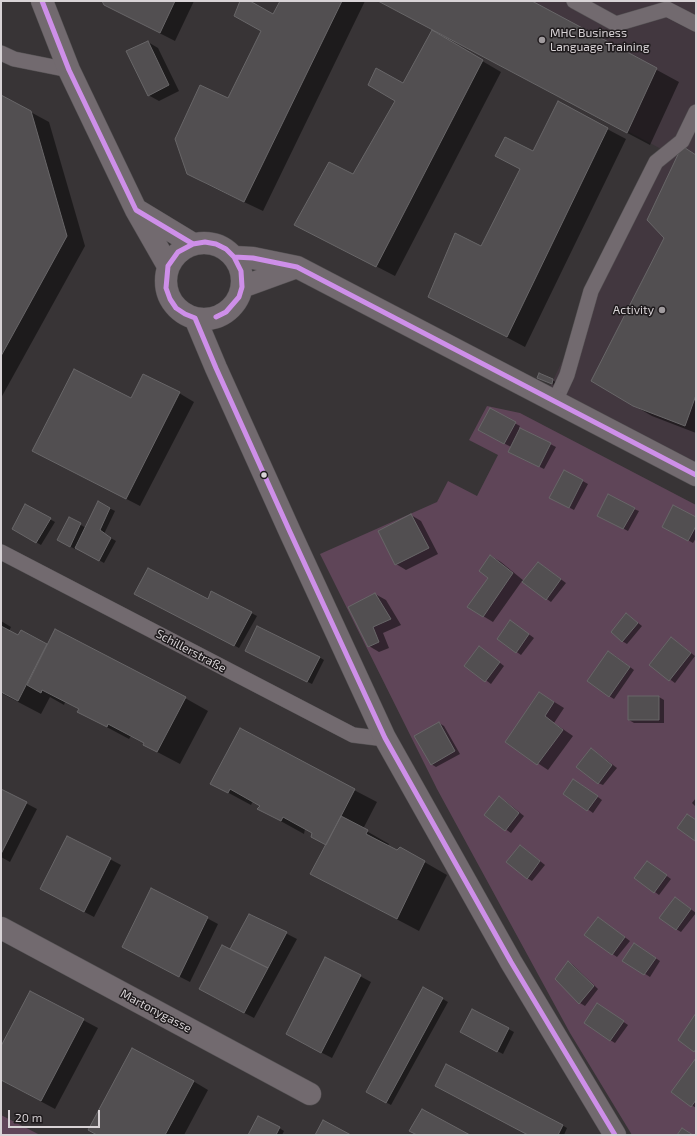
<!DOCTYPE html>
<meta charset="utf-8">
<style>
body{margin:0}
#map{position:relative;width:697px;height:1136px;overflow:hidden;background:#383436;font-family:"Exo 2",sans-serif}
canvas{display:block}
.frame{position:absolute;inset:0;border:2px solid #d8d3d6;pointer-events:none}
.scale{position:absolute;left:8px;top:1110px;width:92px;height:18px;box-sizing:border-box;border:2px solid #d8d3d6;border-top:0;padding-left:5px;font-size:12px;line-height:14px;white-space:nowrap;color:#d8d3d6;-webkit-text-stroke:3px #1f1b1d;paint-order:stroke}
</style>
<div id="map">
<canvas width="697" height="1136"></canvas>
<div class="frame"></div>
<div class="scale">20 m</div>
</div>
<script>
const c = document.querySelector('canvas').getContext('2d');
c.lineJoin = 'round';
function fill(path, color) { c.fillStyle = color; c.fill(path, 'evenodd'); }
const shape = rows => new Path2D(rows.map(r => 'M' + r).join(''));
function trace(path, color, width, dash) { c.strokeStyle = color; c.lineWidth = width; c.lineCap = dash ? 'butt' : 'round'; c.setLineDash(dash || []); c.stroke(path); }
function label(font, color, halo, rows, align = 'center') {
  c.font = font + ' "Exo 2",sans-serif'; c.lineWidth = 3; c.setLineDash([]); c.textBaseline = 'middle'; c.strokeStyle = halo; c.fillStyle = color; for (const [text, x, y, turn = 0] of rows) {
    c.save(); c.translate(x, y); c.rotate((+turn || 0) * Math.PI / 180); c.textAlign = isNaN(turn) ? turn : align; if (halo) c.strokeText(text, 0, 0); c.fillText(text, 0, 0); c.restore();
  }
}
const built = shape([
 [380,1,696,1,696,475,546,395,663,150]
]);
const green = shape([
 [487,406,520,413,696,505,696,1135,632,1135,570,1033,437,789,320,554,437,502,448,481,477,496,498,455,469,440],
 [1,1115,40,1135,1,1135]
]);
const shadow = shape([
 [103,1,194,1,175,41,120,13],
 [242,1,247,1,273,15,281,1,365,1,263,211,206,184,188,173,229,100,262,31],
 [378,1,530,1,679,82,650,145,444,36,443,38,501,72,395,276,296,225,353,176,397,100,433,30],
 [148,42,158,48,179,91,159,101,148,95],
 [1,96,49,122,85,246,1,398],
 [558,103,626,139,525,347,429,296,482,247,534,152],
 [682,147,696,155,696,433,652,416,633,405],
 [540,375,558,383,557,386,543,380],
 [179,393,194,402,140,506,34,451],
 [490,410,520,426,519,428,556,447,544,469,514,454,511,447,479,430],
 [565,471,588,484,574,510,551,498],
 [99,503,115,511,104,534,116,541,104,563,76,547,75,549,63,543,69,518,86,528],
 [26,506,55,522,41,545,13,529],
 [634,509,639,511,628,531,603,518],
 [411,515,421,521,438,554,406,570,396,564,379,531],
 [696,518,696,538,693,543,663,526],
 [491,556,501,562,524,581,543,566,566,583,551,602,522,581,493,622,483,616,489,578],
 [212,592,257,616,239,648,140,596,208,600],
 [375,594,386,600,401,625,383,633,389,648,379,652,369,646],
 [627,614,642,626,627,644,622,641],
 [1,621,11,627,9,631,19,637,22,631,48,645,185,698,208,711,180,764,144,745,145,743,131,736,129,739,101,724,79,712,80,710,65,702,64,705,50,697,41,714,1,693],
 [515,624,534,638,521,655,498,639],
 [676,641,695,656,675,683,650,665],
 [484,650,504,666,491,684,465,665],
 [251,654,319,657,324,660,312,684],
 [614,655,634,670,614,699,609,696],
 [540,693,564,708,554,723,573,736,548,770,506,742],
 [659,697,664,700,664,723,634,723,629,720],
 [439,723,444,726,460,754,436,767,431,764],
 [596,752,617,768,603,785,598,783],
 [579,783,602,800,593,813,565,793],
 [212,784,354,790,377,802,363,829,389,844,388,846,397,851,400,848,447,875,419,931,334,886,326,845,313,833,305,829,304,834,259,809,261,806,253,801,251,805],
 [1,790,37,809,10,862,1,857],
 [696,798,696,807,692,803],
 [504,800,524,816,511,833,485,815],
 [687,815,696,821,696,840,678,828],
 [68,837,121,865,94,917,52,895],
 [525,849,545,865,532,881,527,878],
 [652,865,671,879,659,895,655,892],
 [152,889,218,924,190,982,133,953],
 [680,901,696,913,681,932,676,929],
 [250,915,297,939,254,1018,210,995],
 [603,921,630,941,617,957,585,935],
 [639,947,660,961,650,977,624,960],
 [326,958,371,982,332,1058,297,1040],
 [569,962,573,965,598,989,585,1006,580,1003,556,979],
 [423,988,448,1002,391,1105,367,1092],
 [602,1007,628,1025,615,1043,610,1040],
 [472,1010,514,1032,503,1054,466,1035],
 [83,1020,98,1028,55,1109,1,1080,1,1049],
 [696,1059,696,1108,672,1092],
 [193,1081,208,1090,184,1135,99,1135],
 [562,1125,567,1128,564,1135,530,1135],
 [279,1128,284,1131,282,1135,249,1135]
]);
const building = shape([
 [102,1,175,1,160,33,104,5,102,1],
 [240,1,250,1,273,14,280,1,342,1,244,202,187,174,175,139,200,85,228,98,261,31,234,16,240,1],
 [378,1,532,1,657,68,627,133,378,1],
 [432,30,483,60,376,267,294,225,329,162,353,174,395,101,368,85,376,68,403,83,432,30],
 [148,41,169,85,148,96,126,51,148,41],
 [1,95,31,111,67,236,1,356,1,95],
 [558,101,608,128,507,337,428,297,455,233,481,246,520,169,495,156,505,137,533,151,558,101],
 [682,146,696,155,696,395,685,426,633,406,591,381,664,238,647,220,682,146],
 [74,369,131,398,143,374,180,392,126,499,32,451,74,369],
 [539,373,553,379,552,384,537,378,539,373],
 [490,408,516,422,504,444,478,430,490,408],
 [520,428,551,443,539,467,508,452,520,428],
 [564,470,583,480,569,508,549,498,564,470],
 [608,494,635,508,623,529,597,516,608,494],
 [98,501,110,508,100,530,111,538,99,561,75,548,98,501],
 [25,504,51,518,36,543,12,529,25,504],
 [673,505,696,517,696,526,688,541,662,527,673,505],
 [411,514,429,548,395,565,378,531,411,514],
 [69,517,81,523,70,547,57,540,69,517],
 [490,555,513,573,483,617,467,607,488,578,479,571,490,555],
 [538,562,561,579,546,600,522,582,538,562],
 [148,568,208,599,211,591,252,612,234,646,134,594,148,568],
 [375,593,391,619,373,627,379,642,368,647,348,607,375,593],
 [626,613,638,623,622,642,611,632,626,613],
 [510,620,529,634,516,653,497,639,510,620],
 [1,626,18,635,21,630,47,644,18,701,1,692,1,626],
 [257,626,320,657,307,682,245,651,257,626],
 [55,629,186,697,157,752,143,745,144,743,108,724,107,727,77,712,79,709,42,690,41,693,27,685,55,629],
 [671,637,691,653,669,681,649,665,671,637],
 [479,646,500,662,485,682,464,666,479,646],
 [608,651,630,667,609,697,587,681,608,651],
 [539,692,554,702,545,716,563,730,537,765,505,742,539,692],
 [628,696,659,696,659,720,628,720,628,696],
 [439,722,455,751,431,765,414,736,439,722],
 [240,728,355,789,326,845,311,837,312,833,283,817,281,821,257,809,260,806,230,789,228,793,210,784,240,728],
 [591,748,612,765,598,784,576,767,591,748],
 [573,779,598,796,587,811,563,794,573,779],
 [1,789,27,802,1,854,1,789],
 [499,796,519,813,505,831,484,815,499,796],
 [687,814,696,820,695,841,677,828,687,814],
 [341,816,368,830,366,834,397,850,400,847,425,861,397,919,310,874,341,816],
 [67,836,111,858,84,912,40,889,67,836],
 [520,845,540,861,527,879,506,862,520,845],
 [647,861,667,875,654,893,634,878,647,861],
 [151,888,208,917,179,977,122,947,151,888],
 [675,897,691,909,676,930,659,918,675,897],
 [249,914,287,932,268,968,230,949,249,914],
 [598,917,625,937,612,955,584,935,598,917],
 [634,943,656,958,644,975,622,961,634,943],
 [222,945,268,968,244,1013,199,989,222,945],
 [325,957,361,975,321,1053,286,1034,325,957],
 [568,961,594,986,579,1004,555,979,568,961],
 [423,987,443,998,386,1103,366,1092,423,987],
 [30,991,84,1019,41,1101,1,1080,1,1046,30,991],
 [597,1003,624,1021,610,1041,584,1023,597,1003],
 [472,1009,509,1028,497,1052,460,1032,472,1009],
 [696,1013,696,1049,694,1052,678,1040,696,1013],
 [132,1048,194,1081,165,1135,97,1135,88,1130,132,1048],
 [696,1058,696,1100,691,1107,671,1092,696,1058],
 [446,1064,563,1125,558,1135,528,1135,435,1086,446,1064],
 [422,1109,470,1135,417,1135,409,1131,422,1109],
 [258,1116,280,1127,276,1135,248,1135,258,1116],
 [323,1120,351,1135,315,1135,323,1120],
 [682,1128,693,1135,677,1135,682,1128]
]);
const lane = shape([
 [574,1,616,24,667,9,696,24],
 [1,53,14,59,69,70],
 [555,401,567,375,591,291,656,162,682,141,696,112],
 [1,552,353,735,377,738,385,738]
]);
const street = shape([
 [42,1,69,70,136,210,168,266],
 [137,210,193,244],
 '166 281a38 38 0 1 1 76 0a38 38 0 1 1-76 0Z',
 [234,257,253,258,297,267,696,475],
 [242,287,297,267],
 [195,318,216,368,290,532,385,738,511,962,615,1135],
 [1,928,310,1094]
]);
const bus1 = shape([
 [42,1,69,70,136,210,193,244,205,242,216,244,226,249,234,257,253,258,297,267,696,475],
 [216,317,226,312,239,297,242,287,241,271,234,257,226,249,216,244,205,242,193,244,178,252,168,266,166,288,170,299,176,308,185,314,195,318,216,368,290,532,385,738,511,962,615,1135]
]);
const markers = [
 [542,40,4,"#a09b9e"],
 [662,310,4,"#a09b9e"],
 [264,475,3.5,"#d8d3d6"]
];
const poiNames = [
 ["MHC Business",550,33],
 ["Language Training",550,47],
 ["Activity",654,310,"right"]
];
const streetNames = [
 ["Schillerstraße",191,651,28],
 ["Martonygasse",156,1011,28]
];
fill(built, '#42373f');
fill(green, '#5f4558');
fill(shadow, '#0007');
fill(building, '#524f51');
trace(building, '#686668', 1);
trace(lane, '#545153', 16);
trace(street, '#545153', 23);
trace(lane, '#726a6f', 15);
trace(street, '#726a6f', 22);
trace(bus1, '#ce8fe9', 5);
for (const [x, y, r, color] of markers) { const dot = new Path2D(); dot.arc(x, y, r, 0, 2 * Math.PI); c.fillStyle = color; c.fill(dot); trace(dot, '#1f1b1d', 1.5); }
label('12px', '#d8d3d6', '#1f1b1d', poiNames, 'left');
label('12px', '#d8d3d6', '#1f1b1d', streetNames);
</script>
